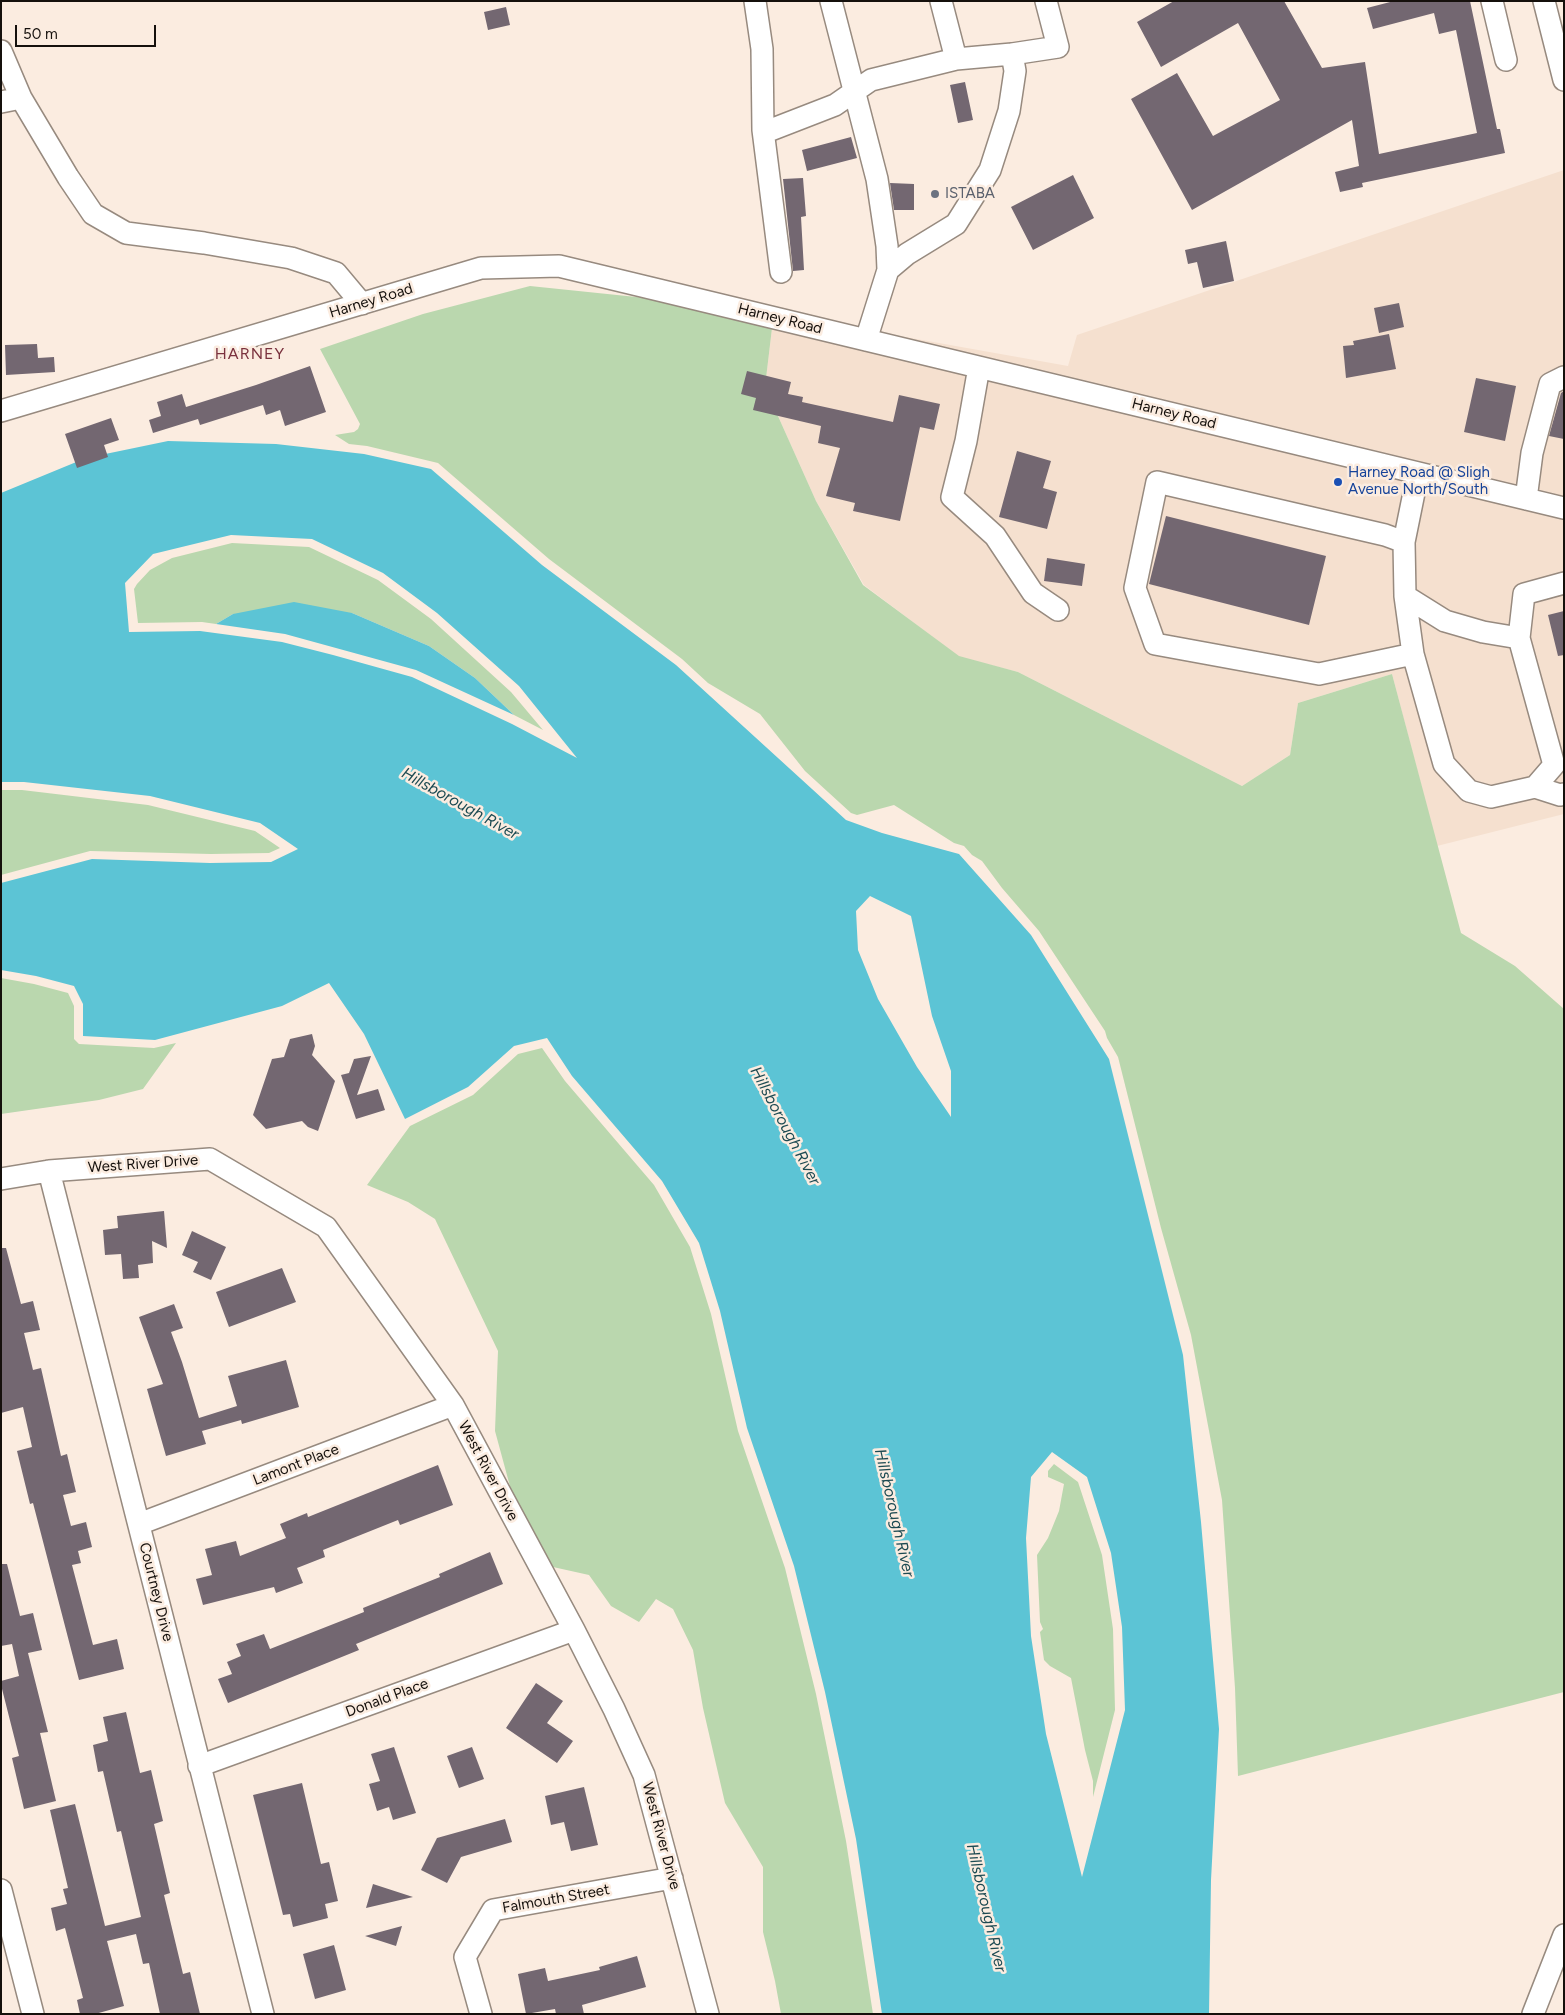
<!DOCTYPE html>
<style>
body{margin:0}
#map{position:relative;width:1565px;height:2015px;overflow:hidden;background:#fbece0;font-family:Figtree,sans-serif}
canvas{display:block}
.frame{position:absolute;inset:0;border:2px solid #15100c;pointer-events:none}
.scale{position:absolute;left:15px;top:25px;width:141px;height:22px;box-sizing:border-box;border:2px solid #15100c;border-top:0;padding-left:6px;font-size:15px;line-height:18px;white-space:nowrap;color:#15100c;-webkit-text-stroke:4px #fbece0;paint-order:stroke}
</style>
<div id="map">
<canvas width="1565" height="2015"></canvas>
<div class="frame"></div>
<div class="scale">50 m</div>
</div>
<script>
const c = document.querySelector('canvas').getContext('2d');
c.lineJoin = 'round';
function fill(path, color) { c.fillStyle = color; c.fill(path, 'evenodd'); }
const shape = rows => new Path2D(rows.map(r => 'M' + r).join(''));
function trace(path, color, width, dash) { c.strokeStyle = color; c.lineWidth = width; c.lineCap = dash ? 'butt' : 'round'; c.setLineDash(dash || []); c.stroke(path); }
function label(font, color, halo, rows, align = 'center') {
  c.font = font + ' Figtree,sans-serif'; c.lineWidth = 5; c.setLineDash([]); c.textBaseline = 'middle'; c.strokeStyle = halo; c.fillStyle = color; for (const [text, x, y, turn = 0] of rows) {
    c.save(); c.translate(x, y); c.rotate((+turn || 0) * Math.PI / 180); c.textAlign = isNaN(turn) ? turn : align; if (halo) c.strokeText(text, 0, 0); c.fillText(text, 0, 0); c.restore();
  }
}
const built = shape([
 [1564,170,1564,498,877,332,1068,366,1077,335],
 [772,328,1564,519,1564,814,1437,846,1392,674,1298,703,1290,755,1242,786,1018,672,959,657,864,585,816,501,765,387]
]);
const green = shape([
 [530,286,646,298,772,328,765,387,816,501,863,585,959,656,1018,672,1242,786,1290,755,1298,703,1392,674,1461,933,1515,966,1564,1009,1564,1692,1238,1776,1235,1688,1222,1500,1191,1335,1161,1228,1118,1057,1107,1038,1105,1031,1039,931,1002,888,982,861,972,855,964,846,954,843,894,805,857,815,851,813,805,771,760,714,708,683,682,659,549,559,438,463,367,446,349,444,335,435,354,432,358,429,360,424,320,349,423,314],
 [232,543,309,547,378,580,431,619,511,692,543,730,514,715,475,678,429,646,352,613,233,614,216,624,202,622,138,623,134,589,137,584,150,570,172,558],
 [1,790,22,790,148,805,255,831,280,848,269,853,211,854,90,851,1,875],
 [1,978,34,984,68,993,74,1006,74,1039,79,1044,154,1048,176,1043,143,1089,99,1100,1,1114],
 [542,1048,565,1081,654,1185,690,1247,711,1314,738,1431,785,1568,816,1694,846,1841,873,2014,781,2014,775,1981,763,1932,763,1867,725,1803,703,1708,693,1650,673,1609,656,1599,639,1622,611,1606,589,1575,553,1567,511,1490,495,1431,498,1351,435,1219,408,1202,367,1185,410,1126,473,1095,518,1054],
 [1054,1464,1078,1482,1102,1555,1113,1629,1115,1710,1093,1797,1093,1781,1085,1750,1071,1678,1050,1666,1044,1660,1040,1632,1043,1629,1040,1622,1037,1555,1048,1538,1059,1511,1064,1484,1048,1477,1048,1471]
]);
const water = shape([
 [168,441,276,444,364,454,431,469,542,565,676,665,846,820,882,833,959,854,1031,935,1109,1059,1183,1355,1201,1522,1219,1729,1211,1880,1209,2014,882,2014,856,1839,825,1692,794,1566,747,1428,720,1311,699,1243,662,1181,572,1076,547,1038,514,1046,468,1087,405,1119,364,1034,329,983,282,1006,155,1040,83,1036,83,1004,74,986,36,976,1,970,1,883,92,859,210,863,271,862,298,849,260,823,150,796,24,782,1,782,1,493,86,458],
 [231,535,312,539,383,573,437,613,519,686,577,758,512,724,412,677,333,655,282,642,200,631,129,632,125,583,153,554],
 [870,896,911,916,932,1016,951,1071,951,1117,917,1067,878,999,858,950,856,911],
 [1052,1452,1087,1477,1111,1553,1122,1627,1125,1710,1082,1877,1046,1734,1031,1636,1026,1538,1031,1477],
 [294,602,352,613,429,646,475,678,514,715,416,670,285,634,216,624,233,614]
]);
const building = shape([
 [1174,1,1284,1,1322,68,1365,62,1379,154,1477,133,1456,30,1439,34,1434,13,1373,29,1367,8,1394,1,1470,1,1497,129,1500,129,1505,153,1362,183,1363,187,1340,192,1335,172,1359,166,1352,120,1192,210,1131,99,1177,73,1213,136,1280,100,1238,23,1161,67,1137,22],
 [506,7,510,25,488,30,484,12],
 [965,82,973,120,958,123,950,85],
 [851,137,857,158,807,171,802,150],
 [1073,175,1094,218,1033,250,1011,207],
 [803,178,806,216,801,217,804,270,793,271,783,179],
 [890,183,914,184,914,210,894,210],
 [1226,241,1234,281,1203,288,1197,262,1188,264,1185,250],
 [1399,303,1404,327,1379,333,1374,308],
 [1389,334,1396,369,1346,378,1343,346,1354,345,1353,341],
 [37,344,38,358,54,357,55,372,6,375,5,345],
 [310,366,326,412,285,426,280,410,266,415,263,405,200,425,198,419,153,433,149,420,161,416,157,402,182,394,186,407,256,385],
 [747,371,791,382,788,394,803,397,802,402,893,422,899,395,940,404,934,430,920,427,900,521,853,511,855,503,826,496,840,448,818,443,821,426,753,410,756,398,741,394],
 [1476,378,1516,386,1505,441,1464,432],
 [1564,391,1564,439,1549,436,1561,393],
 [111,418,119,440,104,445,108,457,77,468,65,434],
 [1017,451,1051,461,1043,488,1057,492,1047,529,999,517],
 [1166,516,1326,556,1309,625,1149,584],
 [1047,558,1085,564,1082,586,1044,581],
 [1564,611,1564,655,1558,656,1548,615],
 [312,1034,315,1046,312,1055,335,1081,318,1131,308,1127,302,1121,266,1129,253,1115,272,1059,284,1057,290,1039],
 [371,1056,357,1095,378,1089,385,1110,356,1119,341,1075,349,1073,354,1059],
 [164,1211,167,1248,152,1241,153,1263,138,1265,139,1278,123,1279,121,1254,105,1255,103,1230,118,1228,117,1216],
 [192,1231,226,1247,211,1280,193,1272,198,1262,182,1255],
 [1,1248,6,1248,21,1304,33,1301,40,1330,24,1333,33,1370,41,1368,61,1456,67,1454,76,1492,63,1495,71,1526,86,1522,92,1547,78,1551,81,1563,72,1565,93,1645,117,1639,124,1669,79,1680,33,1503,30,1504,17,1451,32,1447,23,1407,1,1413],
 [282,1268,296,1302,229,1327,216,1292],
 [174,1304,183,1328,171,1332,182,1362,199,1418,237,1406,228,1376,286,1360,299,1407,242,1424,241,1420,202,1431,206,1444,166,1456,147,1389,163,1384,139,1317],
 [438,1465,453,1505,400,1525,398,1520,323,1550,325,1557,297,1568,303,1583,276,1593,274,1587,203,1605,196,1579,212,1575,205,1549,236,1541,240,1556,286,1538,280,1524,307,1513,308,1517],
 [490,1552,503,1584,356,1644,359,1650,228,1703,218,1679,232,1674,227,1662,241,1656,236,1644,264,1634,270,1649,364,1612,363,1608,440,1577,439,1574],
 [1,1564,7,1564,20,1616,33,1613,42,1650,28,1653,48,1732,40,1733,56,1801,24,1809,12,1758,19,1756,1,1685,1,1681,19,1676,12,1644,1,1646],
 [536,1683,563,1701,547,1723,573,1741,557,1763,506,1728],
 [126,1712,140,1773,151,1770,163,1821,154,1824,170,1893,164,1895,183,1974,190,1972,200,2014,160,2014,149,1963,143,1964,136,1934,107,1941,124,2006,95,2014,80,2014,77,2000,83,1998,65,1928,56,1931,51,1908,67,1904,63,1889,68,1888,50,1810,75,1804,105,1926,141,1917,121,1831,117,1832,103,1771,98,1772,93,1745,108,1741,103,1717],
 [394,1747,416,1813,393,1820,389,1807,377,1811,369,1784,380,1781,371,1754],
 [472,1747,484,1779,459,1788,447,1756],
 [302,1783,321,1864,329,1862,338,1901,325,1904,328,1918,293,1927,290,1914,283,1915,253,1795],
 [584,1787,598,1845,571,1851,564,1822,551,1825,545,1796],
 [505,1819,512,1842,461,1857,447,1883,421,1870,437,1838],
 [373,1884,413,1897,366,1908],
 [402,1926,396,1946,365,1936],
 [334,1945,346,1990,315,1999,303,1954],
 [637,1956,646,1987,582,2005,584,2014,556,2014,555,2009,526,2014,518,1974,545,1968,548,1981,600,1970,599,1967]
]);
const minor = shape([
 [755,1,762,49,763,130],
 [831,1,877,179,887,246,888,270],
 [1492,1,1506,60],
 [1544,1,1564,80],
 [1,51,21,98,68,177,93,214,126,233,204,243,291,258,336,273,362,304],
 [1012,54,1058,47,1046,1],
 [1,102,21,98],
 [781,272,763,130,768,131,835,105,871,80,956,59,941,1],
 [866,340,888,270,907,254,956,224,990,170,1009,111,1015,71,1012,54,956,59],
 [979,367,966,441,952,497,995,536,1033,593,1058,610],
 [1,411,481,268,559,266,1564,508],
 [1526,499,1532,453,1550,384,1564,377],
 [1404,542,1385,535,1157,482,1135,588,1155,644,1319,674,1413,654],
 [1405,596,1445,621,1483,632,1519,638,1554,765,1535,787,1491,797,1469,791,1444,764,1413,654,1405,596,1404,542,1418,473],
 [1519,638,1524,594,1564,583],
 [1535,787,1560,795,1564,794],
 [49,1171,263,2014],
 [1,1179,49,1171,210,1159,326,1227,453,1405,574,1630,614,1709,644,1775,708,2014],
 [139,1524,453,1405],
 [199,1766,574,1630],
 [1,1890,33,2014],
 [481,2014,465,1957,493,1910,672,1878],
 [1533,2014,1564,1935]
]);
const markers = [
 [935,194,5,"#6b7280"],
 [1338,482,5,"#1a4fb4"]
];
const worshipNames = [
 ["ISTABA",945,194]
];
const streetNames = [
 ["Harney Road",371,301,-17],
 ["Harney Road",780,319,14],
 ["Harney Road",1174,414,14],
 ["West River Drive",143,1164,-4],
 ["Lamont Place",296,1465,-21],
 ["West River Drive",488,1471,62],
 ["Courtney Drive",156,1592,76],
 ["Donald Place",387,1698,-20],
 ["West River Drive",661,1836,75],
 ["Falmouth Street",556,1899,-10]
];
const transitNames = [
 ["Harney Road @ Sligh",1348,473],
 ["Avenue North/South",1348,490]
];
const neighbourhoodNames = [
 ["HARNEY",250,354]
];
const waterNames = [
 ["Hillsborough River",460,804,29],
 ["Hillsborough River",785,1126,62],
 ["Hillsborough River",894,1513,77],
 ["Hillsborough River",986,1908,77]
];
fill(built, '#f5e0cf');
fill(green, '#bad7ae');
fill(water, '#5cc4d5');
fill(building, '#736771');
trace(minor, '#978a7f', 24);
trace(minor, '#fff', 21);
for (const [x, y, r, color] of markers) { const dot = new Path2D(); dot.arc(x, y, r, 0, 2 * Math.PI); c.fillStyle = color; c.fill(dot); trace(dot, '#fbece0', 2); }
label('15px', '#5b616d', '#fbece0', worshipNames, 'left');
label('15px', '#15100c', '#fbece0', streetNames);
label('15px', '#164399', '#fbece0', transitNames, 'left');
c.letterSpacing = '1px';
label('16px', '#7a323e', '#fbece0', neighbourhoodNames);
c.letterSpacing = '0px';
label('italic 16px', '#1c4a52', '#fbece0', waterNames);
</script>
